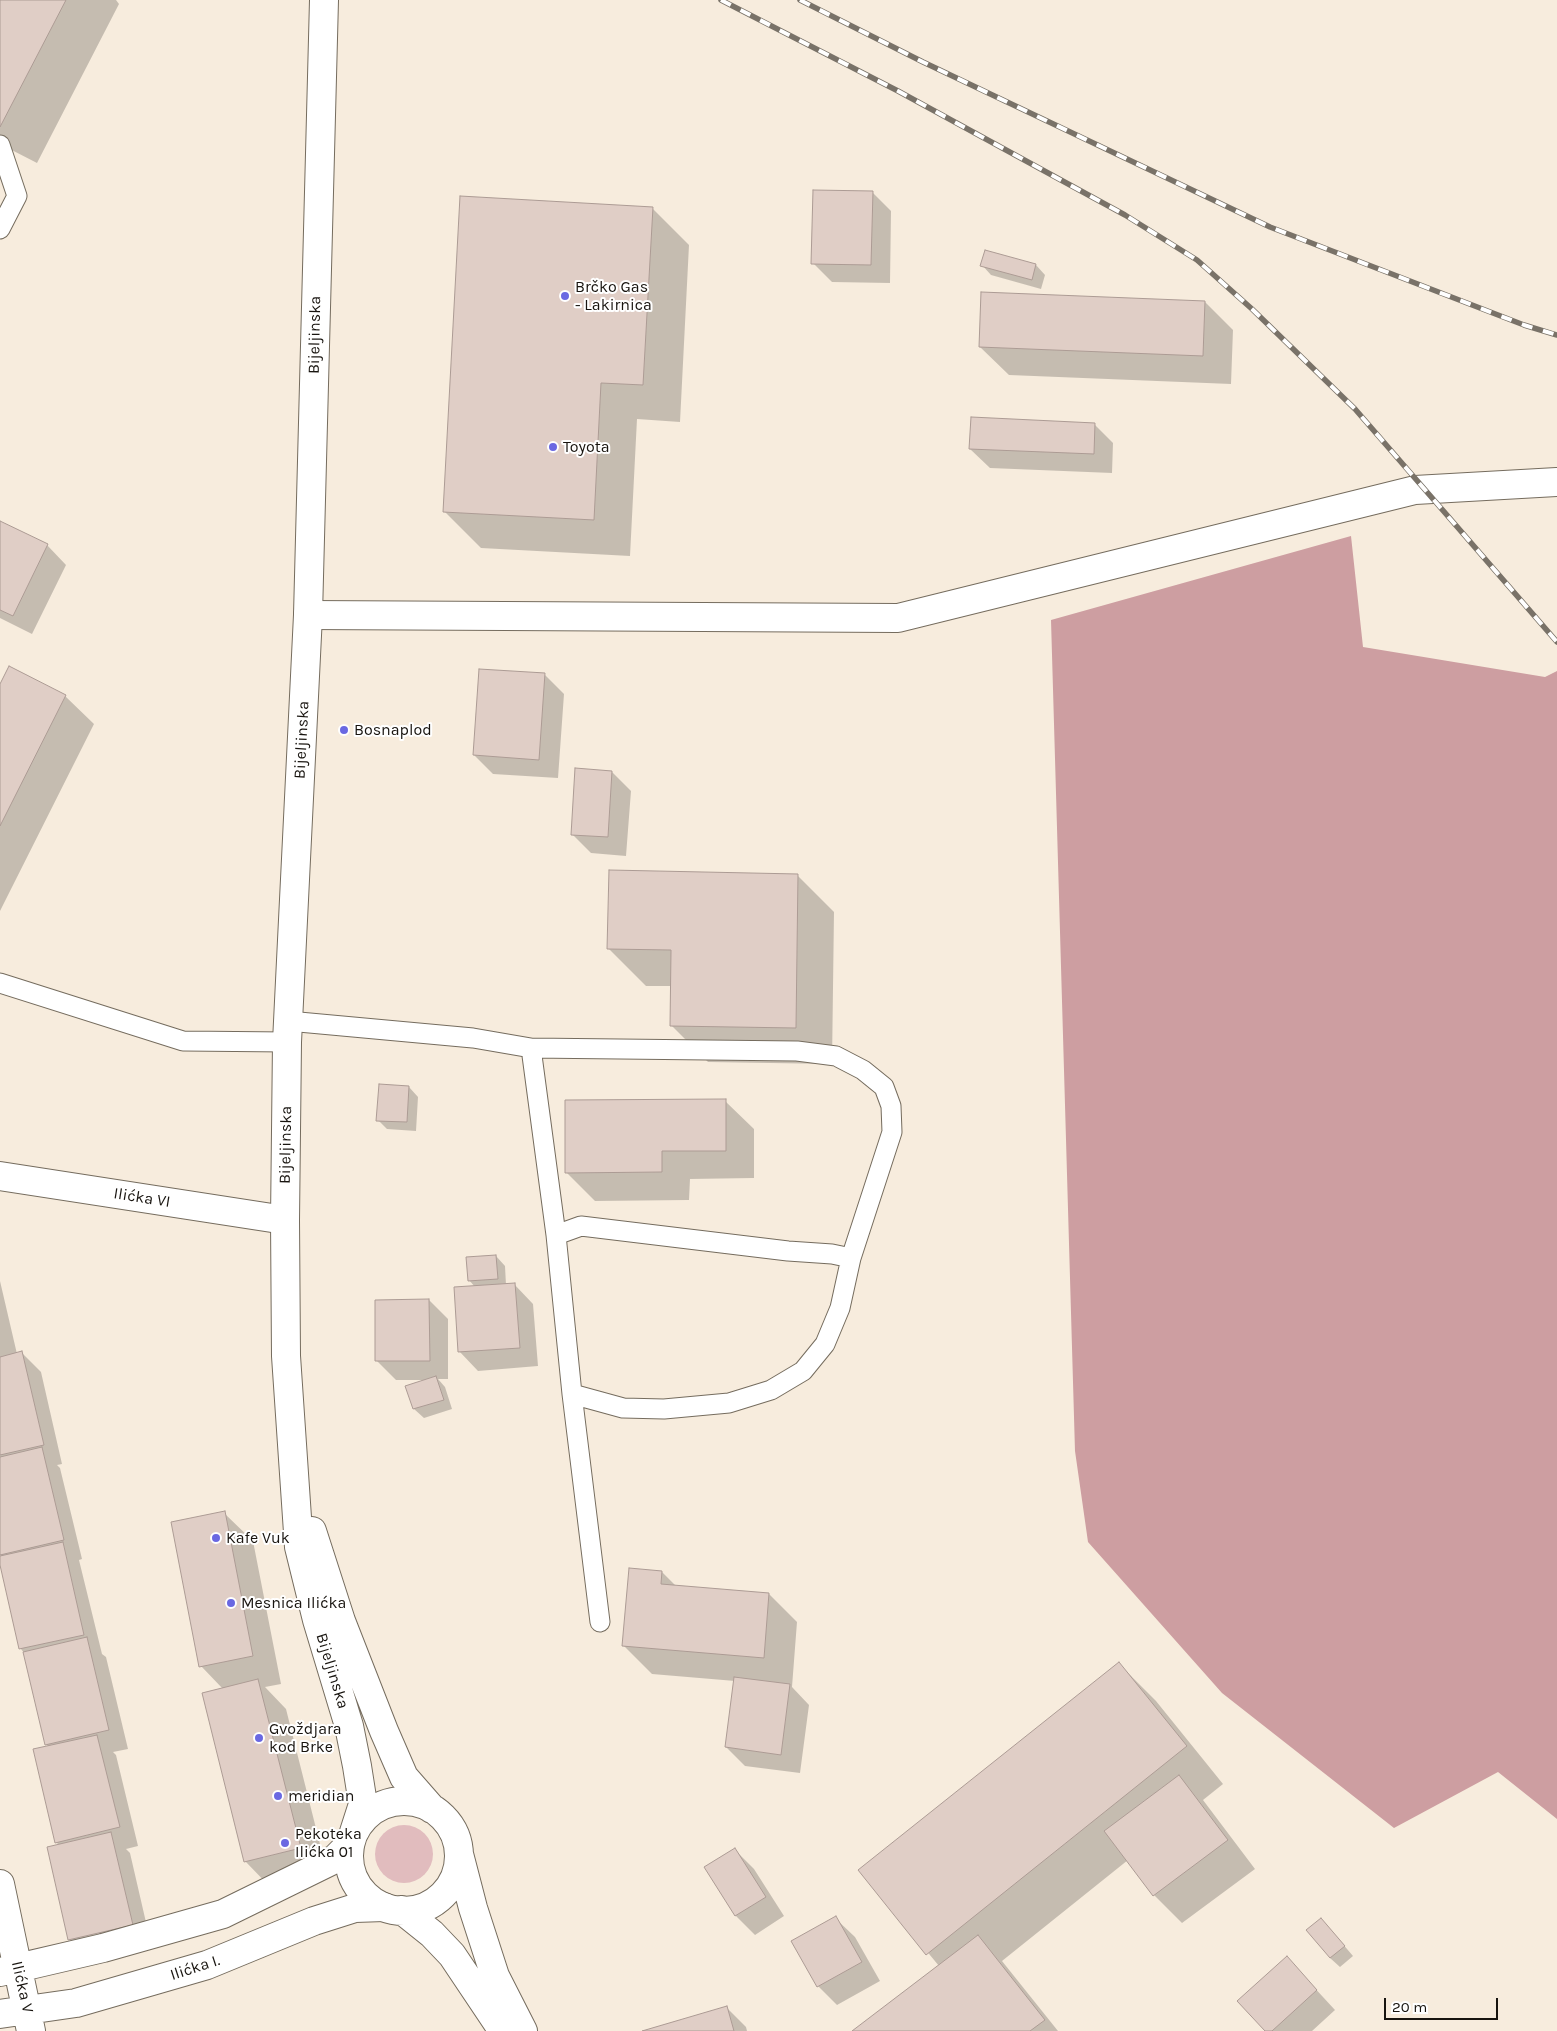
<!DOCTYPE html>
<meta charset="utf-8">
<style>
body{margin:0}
#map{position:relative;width:1557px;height:2031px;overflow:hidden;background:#f7ecdd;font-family:Karla,sans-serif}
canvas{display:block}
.scale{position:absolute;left:1384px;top:1998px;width:114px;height:22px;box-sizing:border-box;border:2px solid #18140f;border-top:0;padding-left:6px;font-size:15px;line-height:18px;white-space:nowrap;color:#18140f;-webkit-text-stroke:4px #fff;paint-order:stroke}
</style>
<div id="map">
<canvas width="1557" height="2031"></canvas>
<div class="scale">20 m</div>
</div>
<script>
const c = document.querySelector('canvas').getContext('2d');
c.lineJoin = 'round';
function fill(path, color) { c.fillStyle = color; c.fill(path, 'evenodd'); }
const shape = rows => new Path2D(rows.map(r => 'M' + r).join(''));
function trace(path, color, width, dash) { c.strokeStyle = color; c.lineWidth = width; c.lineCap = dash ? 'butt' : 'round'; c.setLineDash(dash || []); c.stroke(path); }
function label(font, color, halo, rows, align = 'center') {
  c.font = font + ' Karla,sans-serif'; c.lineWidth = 4; c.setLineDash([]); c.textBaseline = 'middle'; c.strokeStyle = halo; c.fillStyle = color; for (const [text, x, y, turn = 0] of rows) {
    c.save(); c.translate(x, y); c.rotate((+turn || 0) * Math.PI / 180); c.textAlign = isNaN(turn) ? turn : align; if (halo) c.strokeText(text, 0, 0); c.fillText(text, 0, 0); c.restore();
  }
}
const green = shape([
 '375 1854a29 29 0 1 1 58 0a29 29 0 1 1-58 0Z'
]);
const forest = shape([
 [1351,536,1363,647,1545,677,1557,671,1557,1819,1498,1772,1394,1828,1222,1693,1088,1542,1075,1451,1051,620]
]);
const shadow = shape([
 [0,0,116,0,119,4,37,163,0,144],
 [872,192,891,211,890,283,832,282,813,263],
 [652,208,689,245,680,422,637,419,630,556,481,548,444,511],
 [982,265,1036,265,1045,275,1041,289,991,275],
 [1205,302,1233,330,1231,384,1009,375,980,347],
 [1094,424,1113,443,1112,473,990,468,970,449],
 [0,522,47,545,66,565,32,634,0,618],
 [545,675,564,694,558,778,493,774,474,755],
 [0,687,65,696,94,724,0,911],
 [612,772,631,791,626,856,591,853,572,834],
 [797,875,834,912,832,1064,708,1062,671,1025,672,986,646,986,609,949],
 [409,1087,418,1097,416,1131,387,1129,378,1120],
 [725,1101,754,1129,754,1178,690,1179,689,1200,595,1201,566,1172],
 [496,1256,505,1266,506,1285,514,1284,533,1304,538,1366,478,1371,459,1351,475,1287,469,1280],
 [0,1281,17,1354,22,1353,41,1372,62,1464,57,1465,60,1468,82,1559,79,1560,102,1654,106,1657,128,1749,113,1752,116,1755,138,1846,126,1849,130,1853,151,1944,88,1958,69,1939,59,1845,56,1842,49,1747,46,1744,24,1653,21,1649,0,1560,2,1557,0,1555],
 [429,1300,448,1319,448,1379,438,1379,445,1387,452,1409,424,1418,414,1409,407,1387,427,1380,396,1380,377,1361],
 [224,1513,253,1541,281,1684,265,1687,286,1709,328,1876,273,1890,245,1861,223,1689,201,1666],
 [630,1569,662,1572,677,1587,769,1594,797,1622,792,1687,809,1705,800,1773,745,1766,726,1747,735,1681,652,1674,624,1646],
 [1119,1664,1156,1701,1223,1784,1203,1800,1255,1869,1182,1923,1154,1895,1128,1860,1002,1961,1058,2031,854,2031,939,1966,860,1870],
 [735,1850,754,1869,784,1916,755,1935,736,1916,706,1868],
 [835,1918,855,1937,880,1981,837,2005,818,1986],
 [1330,1929,1353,1956,1340,1967,1330,1958],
 [1287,1958,1335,2010,1312,2031,1266,2031],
 [727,2008,746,2027,747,2031,646,2031]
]);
const building = shape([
 [0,0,66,0,0,127,0,0],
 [813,190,873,191,871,265,811,264,813,190],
 [460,196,653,207,643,385,601,383,594,520,443,512,460,196],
 [985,250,1036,264,1032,280,980,266,985,250],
 [981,292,1205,301,1203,356,979,347,981,292],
 [971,417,1095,423,1094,454,969,449,971,417],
 [0,521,48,544,13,616,0,610,0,521],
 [9,666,66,695,0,826,0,684,9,666],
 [479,669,545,673,539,760,473,755,479,669],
 [575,768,612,771,608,837,571,835,575,768],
 [609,870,798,874,796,1028,670,1026,671,950,607,949,609,870],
 [379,1084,409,1086,407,1122,376,1121,379,1084],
 [726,1099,726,1151,662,1151,662,1172,565,1173,565,1100,726,1099],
 [496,1255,498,1279,468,1281,466,1257,496,1255],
 [515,1283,520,1348,458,1352,454,1287,515,1283],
 [429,1299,430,1361,375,1361,375,1300,429,1299],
 [22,1351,44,1445,0,1455,0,1357,22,1351],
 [436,1376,444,1400,413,1409,405,1386,436,1376],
 [42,1447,64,1540,0,1555,0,1457,42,1447],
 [225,1511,253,1656,199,1667,171,1522,225,1511],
 [63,1542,84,1635,19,1649,0,1565,0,1556,63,1542],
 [629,1568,662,1571,661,1584,769,1593,764,1658,622,1646,629,1568],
 [87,1637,109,1730,45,1745,23,1652,87,1637],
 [1119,1662,1187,1746,926,1955,858,1870,1119,1662],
 [734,1677,790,1684,781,1755,725,1747,734,1677],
 [258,1679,301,1848,244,1862,202,1693,258,1679],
 [97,1735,120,1827,55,1843,33,1749,97,1735],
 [1179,1775,1228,1840,1153,1896,1104,1831,1179,1775],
 [111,1832,133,1925,68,1940,47,1847,111,1832],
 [735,1848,766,1897,735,1916,704,1867,735,1848],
 [836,1916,862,1962,817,1987,791,1941,836,1916],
 [1321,1918,1345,1946,1330,1958,1306,1930,1321,1918],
 [978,1935,1045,2020,1030,2031,852,2031,978,1935],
 [1287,1956,1317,1990,1272,2031,1265,2031,1237,2001,1287,1956],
 [727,2006,734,2031,642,2031,727,2006]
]);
const service = shape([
 [0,145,17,196,0,229],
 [0,983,183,1041,287,1042],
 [288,1021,473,1038,531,1048,556,1235,572,1394,600,1622],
 [531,1048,797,1051,836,1056,863,1070,884,1087,891,1106,892,1132,851,1258,840,1308,825,1344,803,1371,771,1390,729,1403,664,1409,623,1408,572,1394],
 [556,1235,581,1226,788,1251,832,1254,851,1258]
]);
const minor = shape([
 [308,615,898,618,1415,490,1557,482],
 [0,1176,285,1220],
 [0,1884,31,2031],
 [0,1972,103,1948,223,1914,335,1859,350,1844],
 [0,2014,76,2003,207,1965,314,1921,355,1908,384,1907]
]);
const secondary = shape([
 [324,0,308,615,287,1042,285,1220,286,1356,299,1547,317,1620,349,1726,357,1766,363,1804,354,1832],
 [312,1531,341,1621,384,1731,404,1777,432,1809],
 '349 1856a55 55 0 1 1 110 0a55 55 0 1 1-110 0Z',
 [459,1854,473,1908,495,1976,523,2031],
 [402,1910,432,1934,452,1955,503,2031]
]);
const rail = shape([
 [721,0,898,91,1125,215,1197,260,1252,309,1355,409,1557,642],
 [800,0,923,62,1270,227,1524,325,1557,335]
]);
const markers = [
 [565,296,5,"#6a68e2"],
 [553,447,5,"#6a68e2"],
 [344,730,5,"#6a68e2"],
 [216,1538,5,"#6a68e2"],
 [231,1603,5,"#6a68e2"],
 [259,1738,5,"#6a68e2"],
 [278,1796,5,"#6a68e2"],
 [285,1843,5,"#6a68e2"]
];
const poiNames = [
 ["Brčko Gas",575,287],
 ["- Lakirnica",575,305],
 ["Toyota",563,447],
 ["Bosnaplod",354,730],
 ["Kafe Vuk",226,1538],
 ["Mesnica Ilićka",241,1603],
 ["Gvoždjara",269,1729],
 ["kod Brke",269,1747],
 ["meridian",288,1796],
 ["Pekoteka",295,1834],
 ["Ilićka 01",295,1852]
];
const streetNames = [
 ["Bijeljinska",315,335,-89],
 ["Bijeljinska",302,740,-87],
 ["Bijeljinska",286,1145,-89],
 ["Ilićka VI",142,1198,9],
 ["Bijeljinska",332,1671,73],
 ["Ilićka I.",195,1968,-18],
 ["Ilićka V",22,1987,77]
];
fill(green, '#e1bcbe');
fill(forest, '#cd9ea1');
fill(shadow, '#0003');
fill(building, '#e0cec6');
trace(building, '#ac9b94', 1);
trace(service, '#756c5e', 21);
trace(minor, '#756c5e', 30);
trace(secondary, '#756c5e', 30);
trace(service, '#fff', 19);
trace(minor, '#fff', 28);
trace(secondary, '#fff', 28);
trace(rail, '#797268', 5.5);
trace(rail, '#fff', 4, [11]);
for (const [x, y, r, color] of markers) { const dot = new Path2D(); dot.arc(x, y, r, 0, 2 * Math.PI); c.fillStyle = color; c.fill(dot); trace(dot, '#fff', 2); }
label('16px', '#18140f', '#fff', poiNames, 'left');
label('16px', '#18140f', '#fff', streetNames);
</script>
